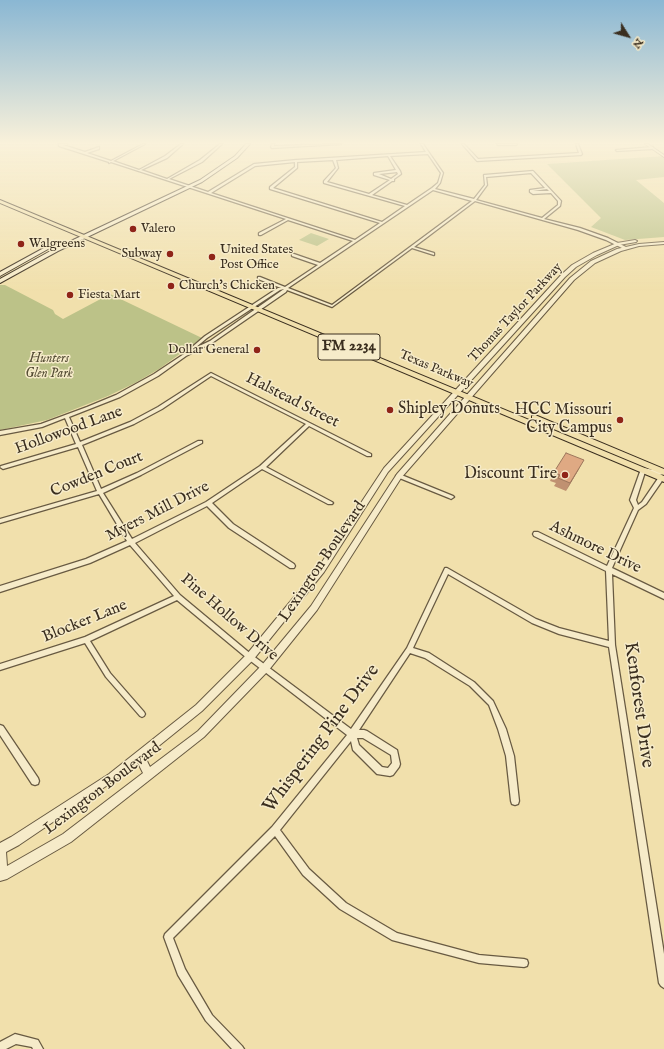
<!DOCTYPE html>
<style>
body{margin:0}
#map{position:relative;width:664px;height:1049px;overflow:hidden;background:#f1e0ac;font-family:"IM FELL English",serif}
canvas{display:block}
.north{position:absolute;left:608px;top:16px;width:40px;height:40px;-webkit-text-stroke:3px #f6ebc9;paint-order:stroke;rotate:127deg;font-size:11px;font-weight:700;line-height:16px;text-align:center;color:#3a2e1f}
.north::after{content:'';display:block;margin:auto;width:14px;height:18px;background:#3a2e1f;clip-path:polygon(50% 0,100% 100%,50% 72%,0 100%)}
</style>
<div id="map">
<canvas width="664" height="1049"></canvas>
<div class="north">N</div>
</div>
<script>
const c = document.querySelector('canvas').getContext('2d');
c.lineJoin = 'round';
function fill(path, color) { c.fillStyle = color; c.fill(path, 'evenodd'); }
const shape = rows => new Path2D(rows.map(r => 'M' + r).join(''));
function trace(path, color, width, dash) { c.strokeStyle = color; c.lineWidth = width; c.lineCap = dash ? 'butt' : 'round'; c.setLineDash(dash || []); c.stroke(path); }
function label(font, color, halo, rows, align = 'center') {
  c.font = font + ' "IM FELL English",serif'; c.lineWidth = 3; c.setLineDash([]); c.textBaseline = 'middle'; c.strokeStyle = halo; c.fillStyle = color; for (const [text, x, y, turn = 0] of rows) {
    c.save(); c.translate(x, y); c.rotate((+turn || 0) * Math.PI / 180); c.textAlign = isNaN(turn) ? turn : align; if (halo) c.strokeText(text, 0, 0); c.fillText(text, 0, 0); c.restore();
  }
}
const green = shape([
 [664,156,664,177,636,180,664,203,664,237,625,240,591,227,601,218,547,164],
 [311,233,329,239,317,246,299,240],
 [0,285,5,285,53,310,55,314,63,319,110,294,202,338,159,369,135,383,108,396,47,420,0,430]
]);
const minor = shape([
 [59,144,67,144,67,145,63,145,85,152,99,147,99,149,87,153,111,161,143,144,145,144,113,161,139,170,165,156,181,144,183,144,167,158,141,170,167,179,200,160,220,144,222,144,202,162,169,179,208,192,254,164,296,160,426,152,421,144,423,144,443,173,440,183,435,189,474,199,485,185,484,175,533,171,561,201,560,206,544,219,580,228,608,238,626,247,626,249,624,249,606,240,578,230,475,201,414,247,434,253,434,255,412,248,332,307,287,290,286,292,212,343,186,356,158,376,120,397,69,417,80,442,130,422,158,407,211,373,371,454,371,456,367,456,309,426,266,467,332,502,333,503,332,504,328,504,262,469,212,503,233,524,294,564,295,566,294,568,290,568,229,528,207,506,135,543,180,595,252,655,351,729,407,648,445,568,447,568,536,619,559,628,609,641,606,571,534,536,533,534,534,532,538,532,607,566,634,508,630,500,641,469,643,468,659,471,664,470,664,474,659,475,645,472,636,500,638,505,642,502,659,477,663,477,664,478,646,504,638,510,612,568,664,593,664,599,612,574,615,645,664,954,664,988,661,986,659,983,609,647,559,634,532,623,448,574,413,648,429,653,474,682,493,701,506,729,514,756,519,801,518,804,515,805,512,804,511,801,506,756,498,729,489,705,470,686,425,658,410,653,359,730,364,730,367,731,397,750,400,764,399,767,393,775,390,776,377,774,353,750,351,741,280,830,309,869,346,903,397,933,479,955,524,959,527,960,528,963,527,966,524,967,479,963,392,940,340,909,303,875,275,836,173,938,185,969,212,1015,242,1046,244,1049,232,1049,206,1021,178,975,164,937,165,934,272,827,347,735,248,659,177,600,90,641,110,673,144,712,145,714,144,716,142,717,140,716,106,677,85,643,0,670,0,664,85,637,174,596,130,545,90,563,0,592,0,586,86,559,127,541,99,494,0,523,0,519,97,491,78,447,3,469,0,467,1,466,76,444,65,418,42,427,0,435,0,431,41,424,87,407,116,395,154,374,184,354,205,336,278,288,281,288,258,279,258,277,260,277,285,287,318,265,292,256,292,254,294,254,320,263,353,241,288,220,261,235,259,235,259,233,286,219,111,162,109,163,109,162,59,146,59,144],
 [428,154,441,173,438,183,432,188,407,205,372,195,392,181,394,181,394,179,401,174,400,171,390,156,428,154],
 [388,156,396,170,374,173,374,175,390,180,369,194,327,182,338,168,336,160,388,156],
 [333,160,336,168,324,181,324,183,405,206,382,222,273,188,297,168,297,162,333,160],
 [295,162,295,167,270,187,270,189,380,223,355,240,211,193,255,166,295,162],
 [397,172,398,174,391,179,379,174,397,172],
 [531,173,545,188,530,190,530,192,533,194,551,193,558,201,558,205,542,218,476,200,487,185,486,177,531,173],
 [547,189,549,191,533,191,547,189],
 [433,190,472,201,332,305,288,288,433,190],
 [284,289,210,341,195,348,207,338,280,290,284,289],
 [211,376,306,424,260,466,206,502,132,539,103,493,141,475,202,443,202,441,198,441,137,473,101,489,82,445,134,424,162,409,211,376],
 [357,738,363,738,391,755,392,763,388,768,382,767,359,745,357,738],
 [272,144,274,144,274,146,341,144,272,148,271,147,272,144],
 [462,144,464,144,478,159,579,153,576,144,578,144,582,154,581,155,477,161,462,144],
 [497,144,517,144,516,145,498,145,497,144],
 [653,147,652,149,617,151,616,150,653,147],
 [399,474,453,496,454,497,451,499,449,498,397,477,396,476,397,475,399,474],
 [0,725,3,726,38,778,39,781,38,784,35,785,32,784,0,735,0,725],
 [15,1034,38,1040,43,1049,33,1049,32,1047,16,1044,6,1049,0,1049,0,1042,15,1034]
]);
const tertiary = shape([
 [645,144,648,144,664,155,664,157,645,144],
 [635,240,637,241,636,242,619,245,597,255,576,267,565,277,388,472,324,572,253,660,202,711,145,757,150,767,198,731,262,665,311,606,397,474,570,278,591,261,617,249,639,244,664,242,664,244,639,246,621,251,595,263,574,280,401,478,317,610,268,671,204,737,71,842,7,879,0,881,0,843,11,837,109,774,196,705,247,654,318,568,384,468,561,275,572,265,593,253,617,243,635,240],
 [138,763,143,773,63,834,7,866,6,852,19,845,115,780,138,763]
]);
const secondary = shape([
 [246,144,250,144,237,158,202,182,58,251,0,283,0,279,54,249,200,180,235,156,246,144],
 [53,243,57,244,0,276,0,272,53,243]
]);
const primary = shape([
 [0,200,664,476,664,482,0,203,0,200],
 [535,415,664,469,664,475,532,420,532,416,535,415]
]);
const wall = shape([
 [579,469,566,491,554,486,556,483,550,481,554,472]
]);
const shadedWall = shape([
 [584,460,579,469,566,491,570,483]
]);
const building = shape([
 [566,453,584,460,570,483,558,478,560,475,554,472,566,453]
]);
const markers = [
 [133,229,4,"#8f2418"],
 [21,244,4,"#8f2418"],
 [170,254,4,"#8f2418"],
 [212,257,4,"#8f2418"],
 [171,286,4,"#8f2418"],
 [70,295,4,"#8f2418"],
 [257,350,4,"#8f2418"],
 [390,410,4,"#8f2418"],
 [620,420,4,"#8f2418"],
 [565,475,4,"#8f2418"]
];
const farPoinames = [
 ["Valero",141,229],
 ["Walgreens",29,244],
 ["United States",220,250],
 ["Post Office",220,265],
 ["Subway",162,254,"right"],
 ["Church's Chicken",179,286],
 ["Fiesta Mart",78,295],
 ["Dollar General",249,350,"right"]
];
const farStreetnames = [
 ["Thomas Taylor Parkway",516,313,-47],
 ["Texas Parkway",436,370,23]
];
const farParknames = [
 ["Hunters",49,359],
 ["Glen Park",49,374]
];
const shields = [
 [349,347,62]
];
const shieldNames = [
 ["FM 2234",349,347]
];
const streetNames = [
 ["Halstead Street",292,401,27],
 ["Hollowood Lane",69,431,-20],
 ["Cowden Court",97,475,-22],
 ["Myers Mill Drive",158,512,-27],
 ["Ashmore Drive",595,548,26],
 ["Lexington Boulevard",323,562,-56],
 ["Pine Hollow Drive",229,618,41],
 ["Blocker Lane",85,622,-22],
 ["Lexington Boulevard",103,789,-37]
];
const poiNames = [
 ["Shipley Donuts",398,410,"left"],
 ["HCC Missouri",612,411],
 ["City Campus",612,429],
 ["Discount Tire",557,475]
];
const nearStreetnames = [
 ["Kenforest Drive",638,705,82],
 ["Whispering Pine Drive",322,739,-53]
];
fill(green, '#bcc288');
trace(minor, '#685a42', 2.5);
trace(tertiary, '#685a42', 2);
trace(secondary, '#3a2e1f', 2);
trace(primary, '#3a2e1f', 2);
fill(minor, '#f6ebc9');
fill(tertiary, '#f6ebc9');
fill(secondary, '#f6ebc9');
fill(primary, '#f1e0ac');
fill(wall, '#c09171');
fill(shadedWall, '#9c765c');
fill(building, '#dfa983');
trace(building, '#9c765c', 1);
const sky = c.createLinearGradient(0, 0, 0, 291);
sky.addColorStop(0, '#8ab7d3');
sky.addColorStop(0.49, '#f9f1da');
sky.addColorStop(1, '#f9f1da00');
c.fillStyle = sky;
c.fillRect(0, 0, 664, 291);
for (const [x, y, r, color] of markers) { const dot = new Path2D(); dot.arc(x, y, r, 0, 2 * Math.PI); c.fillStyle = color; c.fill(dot); trace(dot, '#f6ebc9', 1.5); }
label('13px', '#3a2e1f', '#f6ebc9', farPoinames, 'left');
label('13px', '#3a2e1f', '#f6ebc9', farStreetnames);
label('italic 13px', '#544c34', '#f6ebc9', farParknames);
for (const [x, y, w] of shields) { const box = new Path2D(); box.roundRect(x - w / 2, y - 13, w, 26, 3); c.fillStyle = '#f6ebc9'; c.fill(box); trace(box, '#3a2e1f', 1); }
label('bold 15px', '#3a2e1f', null, shieldNames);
label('16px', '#3a2e1f', '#f6ebc9', streetNames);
label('16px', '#3a2e1f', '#f6ebc9', poiNames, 'right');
label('19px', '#3a2e1f', '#f6ebc9', nearStreetnames);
</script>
